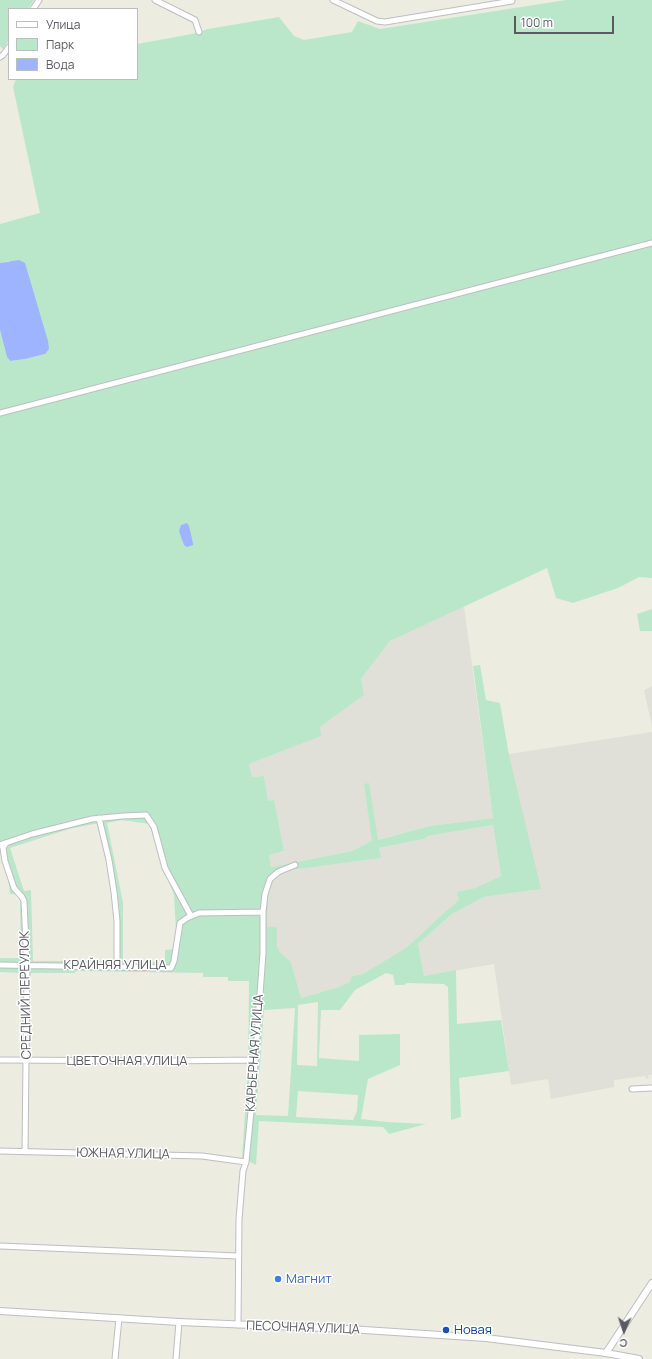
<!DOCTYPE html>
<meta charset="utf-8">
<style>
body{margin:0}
#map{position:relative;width:652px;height:1359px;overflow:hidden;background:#ecede0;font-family:Manrope,sans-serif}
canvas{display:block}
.legend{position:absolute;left:8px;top:8px;width:130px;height:72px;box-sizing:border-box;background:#fff;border:1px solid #bdbdc0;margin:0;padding:5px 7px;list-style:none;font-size:12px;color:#595a62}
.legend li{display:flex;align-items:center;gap:8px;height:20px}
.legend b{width:20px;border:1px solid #bdbdc0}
.north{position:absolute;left:604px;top:1311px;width:40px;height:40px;-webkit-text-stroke:3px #fff;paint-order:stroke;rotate:183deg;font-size:11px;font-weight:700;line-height:16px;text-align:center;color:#595a62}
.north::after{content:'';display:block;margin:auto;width:14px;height:18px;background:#595a62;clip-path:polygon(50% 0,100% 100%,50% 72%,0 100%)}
.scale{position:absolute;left:514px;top:16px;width:100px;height:18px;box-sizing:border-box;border:2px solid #595a62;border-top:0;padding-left:5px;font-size:12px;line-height:14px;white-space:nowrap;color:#595a62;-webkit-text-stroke:3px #fff;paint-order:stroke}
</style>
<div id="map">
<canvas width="652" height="1359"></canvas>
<ul class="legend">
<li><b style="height:5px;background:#fff"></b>Улица</li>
<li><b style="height:11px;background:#bae7c9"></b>Парк</li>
<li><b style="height:11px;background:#9eb4ff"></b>Вода</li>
</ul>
<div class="north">С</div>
<div class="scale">100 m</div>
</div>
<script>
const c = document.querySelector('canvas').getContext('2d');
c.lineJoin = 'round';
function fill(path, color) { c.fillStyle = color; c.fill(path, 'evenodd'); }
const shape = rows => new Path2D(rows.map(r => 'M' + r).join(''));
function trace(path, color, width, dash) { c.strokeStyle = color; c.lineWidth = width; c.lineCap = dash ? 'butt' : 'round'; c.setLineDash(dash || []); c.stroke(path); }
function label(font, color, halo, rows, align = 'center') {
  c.font = font + ' Manrope,sans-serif'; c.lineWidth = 3; c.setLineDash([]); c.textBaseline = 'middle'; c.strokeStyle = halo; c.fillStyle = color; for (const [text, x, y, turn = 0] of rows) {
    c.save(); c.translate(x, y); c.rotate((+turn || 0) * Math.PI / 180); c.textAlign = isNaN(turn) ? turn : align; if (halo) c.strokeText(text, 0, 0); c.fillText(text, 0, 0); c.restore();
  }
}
const industrial = shape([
 [464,606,493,818,429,826,377,840,369,784,364,784,373,841,352,851,271,867,269,855,284,851,274,801,268,801,264,776,252,777,249,764,320,736,320,727,364,695,361,679,390,641],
 [652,686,652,727,644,690],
 [652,732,652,1075,648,1075,649,1078,646,1079,645,1076,614,1080,614,1087,551,1099,548,1079,511,1085,494,964,424,976,418,944,452,914,484,897,534,890,503,755],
 [493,825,501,876,475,888,458,892,459,900,447,910,407,947,363,974,352,976,349,982,339,987,301,998,291,962,279,951,277,946,277,928,267,927,269,886,275,878,284,871,380,858,379,848,424,839,428,836]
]);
const green = shape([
 [0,0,34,0,28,9,9,9,9,40,3,49,0,46],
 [566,0,652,0,652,578,639,577,618,588,573,603,556,598,547,568,390,641,361,679,364,695,320,727,321,736,249,764,252,777,264,776,268,801,274,800,284,851,269,855,271,867,352,851,372,841,364,784,369,783,378,840,429,826,493,818,473,666,480,665,486,700,500,703,509,755,541,889,484,897,452,914,418,944,424,976,456,970,457,1024,501,1020,509,1071,459,1078,461,1117,451,1120,448,987,444,984,407,983,404,985,395,985,393,975,386,973,355,990,340,1010,321,1010,319,1058,359,1061,359,1035,400,1034,400,1065,368,1079,361,1119,387,1122,426,1124,389,1134,383,1127,259,1121,256,1165,242,1158,248,1068,249,981,228,981,228,977,203,977,203,973,76,971,75,973,30,973,29,1052,22,1053,22,973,0,972,0,958,21,958,20,897,15,894,10,894,8,877,0,851,0,330,7,357,10,361,25,359,45,354,9,261,0,263,0,224,40,213,13,87,16,79,137,79,137,44,192,34,208,29,279,17,294,36,304,40,352,32,358,21,380,29],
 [122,820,149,824,174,895,177,949,165,950,165,962,123,961,123,903,107,823],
 [99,823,116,904,115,961,33,961,31,890,24,891,10,848,69,829],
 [493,825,501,876,475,888,457,892,459,900,447,910,407,947,363,974,352,976,349,982,339,987,301,998,291,962,279,951,277,946,277,927,267,927,269,886,275,878,284,871,381,858,379,848,424,839,428,836],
 [318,1002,317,1066,297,1065,298,1005],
 [295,1008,288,1116,256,1115,264,1010],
 [298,1091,358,1095,357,1111,353,1120,296,1117],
 [652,609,652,631,640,631,637,614]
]);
const water = shape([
 [19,260,25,263,48,341,49,349,45,354,25,359,10,361,7,357,0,330,0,263],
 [187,523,189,526,193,543,193,545,187,547,184,545,179,531,181,525]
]);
const minor = shape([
 [155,0,195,20,199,32],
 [333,0,377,21,385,22,512,1],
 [33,9,39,0],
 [0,57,3,55,9,47],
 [0,413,652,243],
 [99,818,109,860,114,892,117,921,117,966],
 [6,843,3,848,5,861,14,888,22,897,24,901,27,965,25,1152],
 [0,845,32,834,92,819,123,816,146,815,154,827,165,868,191,916],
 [0,965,171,968,174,961,180,923,187,918,199,913,263,912],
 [0,1060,163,1061,255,1060],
 [632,1089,652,1088],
 [0,1151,202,1156,246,1162],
 [0,1246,238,1256],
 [238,1325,239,1219,243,1171,246,1162,253,1091,263,953,263,912,265,894,270,879,278,872,295,865],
 [115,1359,119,1318],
 [176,1359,179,1322]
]);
const tertiary = shape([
 [0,1311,179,1322,349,1329,486,1338,606,1353,639,1359],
 [606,1353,652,1283]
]);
const markers = [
 [278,1279,4,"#3f7fe0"],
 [446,1330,4,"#1a4fb4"]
];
const streetNames = [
 ["КРАЙНЯЯ УЛИЦА",115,965],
 ["СРЕДНИЙ ПЕРЕУЛОК",26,995,-91],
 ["КАРЬЕРНАЯ УЛИЦА",255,1053,-86],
 ["ЦВЕТОЧНАЯ УЛИЦА",127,1061],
 ["ЮЖНАЯ УЛИЦА",123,1154,1],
 ["ПЕСОЧНАЯ УЛИЦА",303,1328,2]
];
const shopNames = [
 ["Магнит",286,1279]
];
const transitNames = [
 ["Новая",454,1330]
];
fill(industrial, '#e0e0d8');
fill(green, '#bae7c9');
fill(water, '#9eb4ff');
trace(minor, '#bdbdc5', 7);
trace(tertiary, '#bdbdc5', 8);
trace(minor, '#fff', 5);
trace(tertiary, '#fff', 6);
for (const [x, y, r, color] of markers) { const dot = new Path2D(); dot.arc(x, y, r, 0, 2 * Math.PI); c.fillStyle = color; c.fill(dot); trace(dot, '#fff', 1.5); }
label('13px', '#595a62', '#fff', streetNames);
label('13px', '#366cbe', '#fff', shopNames, 'left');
label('13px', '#164399', '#fff', transitNames, 'left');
</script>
